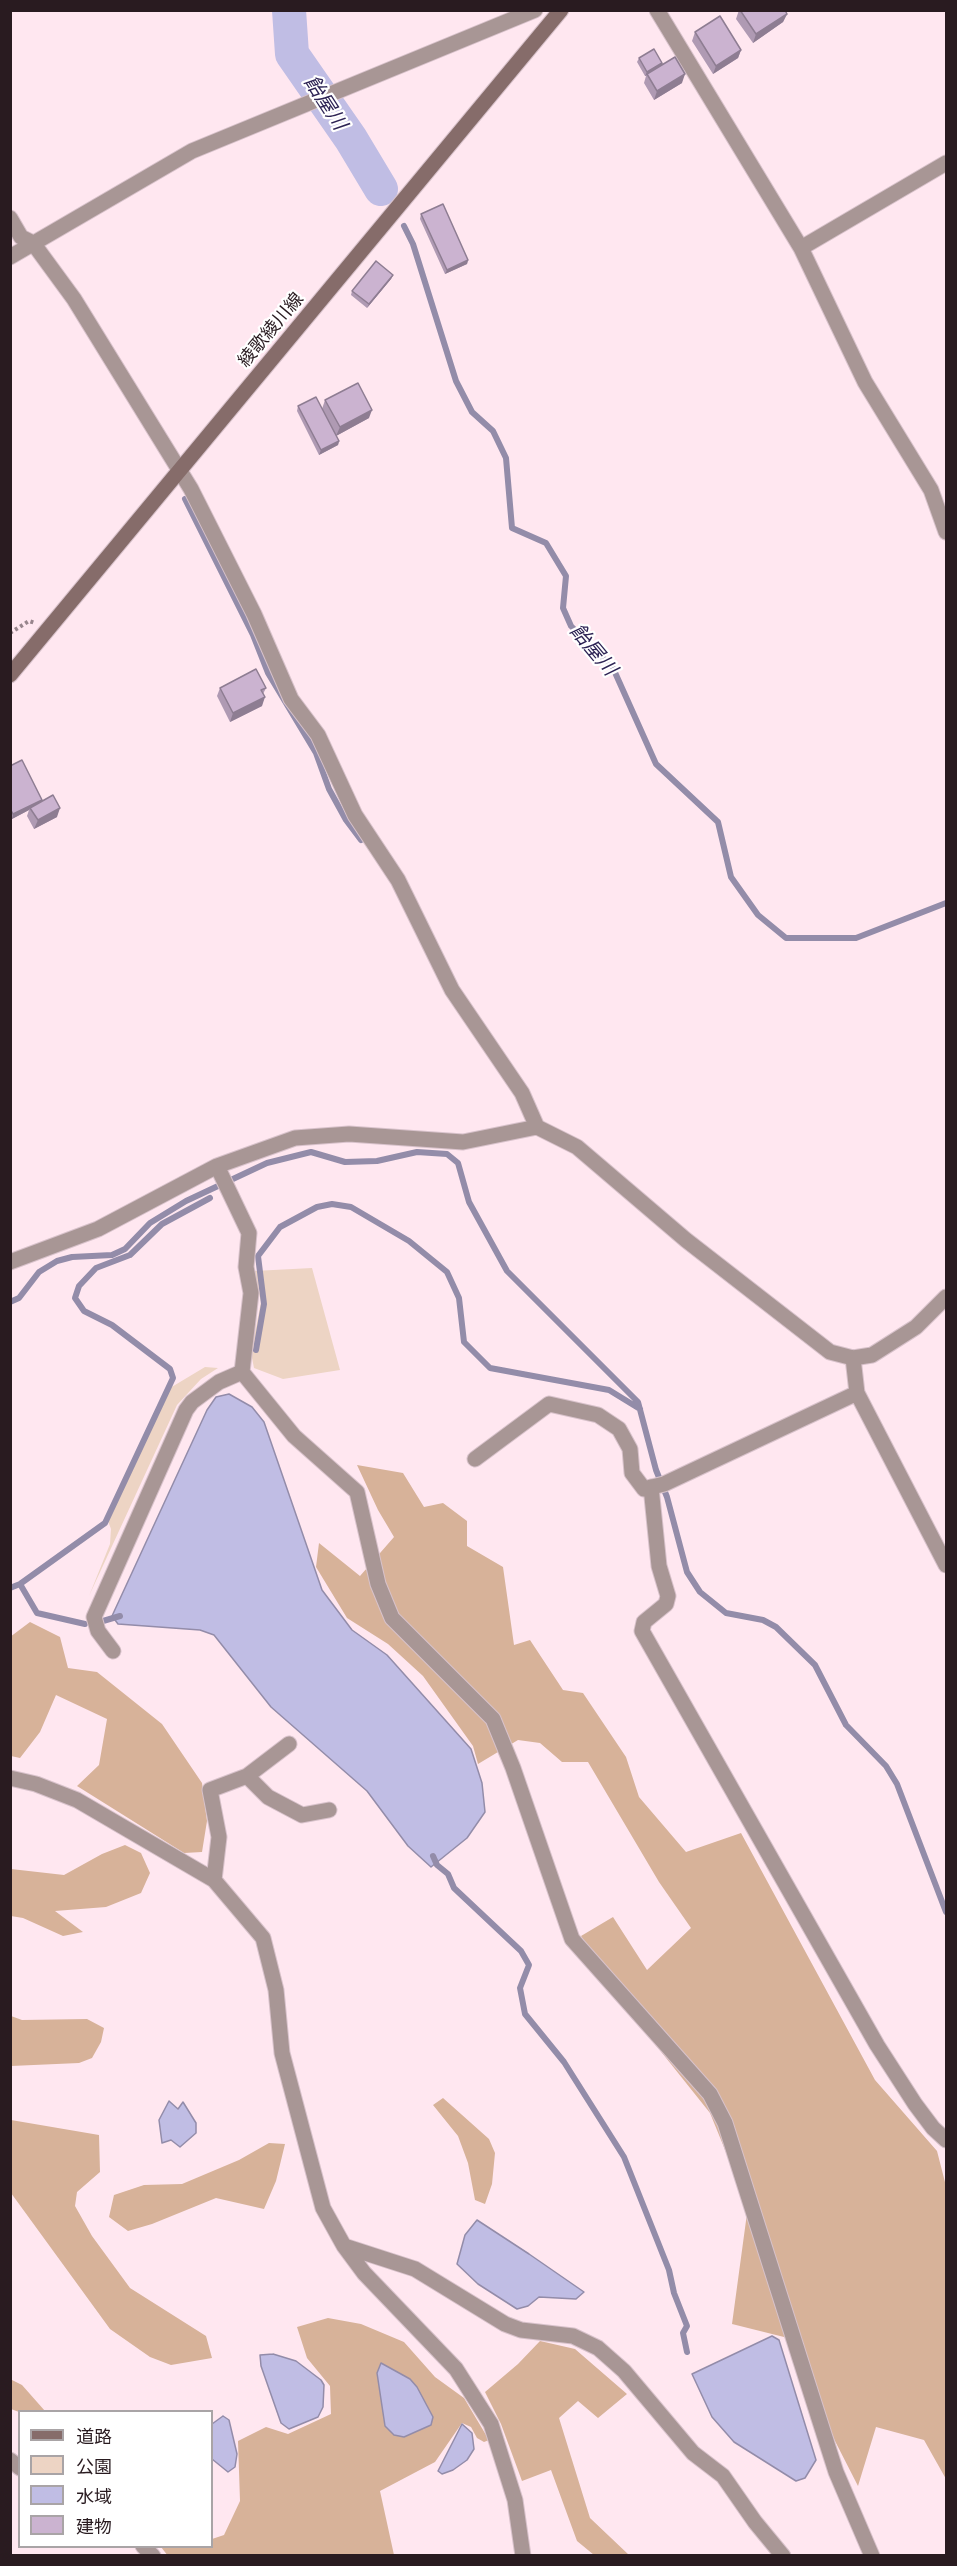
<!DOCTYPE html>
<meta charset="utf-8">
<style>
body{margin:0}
#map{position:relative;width:957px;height:2566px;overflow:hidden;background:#ffe7f0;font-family:Cabin,"Noto Sans JP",sans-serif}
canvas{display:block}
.frame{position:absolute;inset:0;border:12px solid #291b20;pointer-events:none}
.legend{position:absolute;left:18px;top:2410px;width:195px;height:138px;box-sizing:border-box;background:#fff;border:2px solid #a9a4a6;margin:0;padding:8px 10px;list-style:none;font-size:18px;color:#291b20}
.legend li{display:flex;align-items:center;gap:12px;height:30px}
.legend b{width:30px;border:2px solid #a9a4a6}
</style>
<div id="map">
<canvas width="957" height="2566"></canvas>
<div class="frame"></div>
<ul class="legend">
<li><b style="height:8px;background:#866c6a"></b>道路</li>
<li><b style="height:16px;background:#edd4c4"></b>公園</li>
<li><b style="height:16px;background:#c0bde4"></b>水域</li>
<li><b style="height:16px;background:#cbb3d0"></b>建物</li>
</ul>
</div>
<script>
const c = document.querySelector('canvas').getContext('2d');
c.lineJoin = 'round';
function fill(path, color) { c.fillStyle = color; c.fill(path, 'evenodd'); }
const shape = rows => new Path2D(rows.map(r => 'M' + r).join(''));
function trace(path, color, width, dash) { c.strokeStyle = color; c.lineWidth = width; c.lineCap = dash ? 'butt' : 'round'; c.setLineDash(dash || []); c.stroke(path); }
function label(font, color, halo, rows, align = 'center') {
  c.font = font + ' Cabin,"Noto Sans JP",sans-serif'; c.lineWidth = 4.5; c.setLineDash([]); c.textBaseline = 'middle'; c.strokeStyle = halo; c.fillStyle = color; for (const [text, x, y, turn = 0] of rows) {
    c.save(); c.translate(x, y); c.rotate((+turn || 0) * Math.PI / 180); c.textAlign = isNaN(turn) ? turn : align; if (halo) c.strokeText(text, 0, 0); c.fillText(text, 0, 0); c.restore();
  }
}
const green = shape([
 [312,1268,340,1370,283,1379,254,1368,251,1353,261,1302,254,1271],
 [205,1367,218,1368,201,1379,177,1405,89,1596,110,1544,111,1529,108,1521,170,1388]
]);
const forest = shape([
 [357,1465,403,1473,424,1507,443,1503,467,1521,467,1546,503,1567,514,1645,530,1640,563,1690,583,1693,626,1757,639,1797,686,1852,741,1833,875,2080,937,2151,946,2186,946,2479,924,2440,876,2427,858,2486,835,2441,819,2402,800,2341,732,2324,748,2206,710,2113,627,2009,581,1936,613,1917,647,1970,691,1928,659,1882,588,1762,562,1762,540,1743,518,1740,478,1764,473,1746,423,1676,388,1644,347,1618,316,1567,319,1543,360,1576,394,1537,378,1510],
 [30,1622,60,1637,68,1668,97,1672,162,1724,202,1783,207,1821,202,1852,184,1853,77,1786,99,1765,107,1719,56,1695,40,1732,20,1758,11,1756,10,1637],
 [125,1845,141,1853,150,1873,141,1893,106,1907,55,1911,83,1932,63,1936,23,1918,11,1916,11,1869,64,1875,102,1854],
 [11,2016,22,2020,87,2019,104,2028,101,2042,92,2058,79,2063,11,2066],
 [443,2098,489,2139,495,2153,492,2184,485,2204,475,2200,468,2163,458,2136,433,2105],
 [11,2120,99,2135,100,2172,77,2192,75,2206,92,2236,130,2288,206,2336,212,2358,171,2365,150,2357,110,2329,11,2193],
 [269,2143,285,2144,276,2181,264,2209,216,2198,152,2224,128,2231,109,2217,114,2195,144,2185,182,2184,239,2160],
 [328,2318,361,2324,404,2342,435,2377,464,2398,489,2440,484,2442,477,2438,471,2427,462,2423,435,2462,380,2491,394,2555,168,2556,161,2547,212,2546,212,2539,224,2535,240,2501,238,2441,266,2427,288,2434,331,2414,330,2386,307,2358,297,2327],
 [540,2341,575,2349,627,2394,598,2418,578,2401,559,2418,590,2518,629,2555,594,2555,577,2541,551,2470,522,2481,501,2424,485,2392,518,2364],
 [10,2379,22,2385,45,2411,19,2412,11,2409]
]);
const water = shape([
 [229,1394,252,1407,264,1422,322,1590,352,1630,387,1655,471,1749,482,1783,485,1812,467,1838,431,1867,408,1846,367,1791,271,1707,214,1635,200,1630,118,1624,112,1616,207,1410,216,1397,229,1394],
 [169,2101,178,2109,183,2102,196,2123,196,2133,180,2147,171,2140,162,2143,159,2120,169,2101],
 [477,2220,529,2254,584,2292,576,2299,539,2297,528,2306,517,2309,478,2284,457,2264,465,2235,477,2220],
 [772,2336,779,2340,816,2460,805,2478,796,2481,734,2442,712,2417,692,2374,772,2336],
 [273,2354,296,2361,321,2380,324,2385,323,2407,318,2417,289,2429,281,2423,261,2366,260,2355,273,2354],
 [381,2363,410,2379,417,2387,433,2417,431,2425,404,2437,394,2435,385,2426,377,2373,381,2363],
 [223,2416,229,2420,237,2454,235,2467,228,2472,212,2459,212,2424,223,2416],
 [462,2424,472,2433,474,2449,467,2460,453,2470,442,2474,438,2471,462,2424]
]);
const stream = shape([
 [404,226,413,244,456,381,472,412,493,431,506,458,512,528,546,543,566,576,563,608,571,626,613,668,656,764,718,822,731,877,758,915,786,938,856,938,946,903],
 [185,499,253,635,268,673,316,753,329,789,346,820,361,840],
 [10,1302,19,1298,39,1272,57,1261,72,1257,112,1255,125,1249,150,1223,186,1201,267,1163,311,1152,345,1162,377,1161,417,1152,447,1154,458,1163,469,1202,507,1271,638,1402,656,1470,667,1497,687,1572,700,1592,726,1613,763,1620,776,1627,815,1665,846,1725,886,1766,897,1784,946,1912],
 [256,1350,264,1304,258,1256,280,1227,317,1207,332,1204,351,1207,409,1241,447,1272,459,1298,464,1342,490,1368,609,1390,640,1409],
 [20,1584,37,1613,85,1624],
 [10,1588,20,1584,105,1523,173,1378,170,1369,112,1325,84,1311,75,1298,79,1286,96,1268,130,1255,162,1224,210,1198],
 [103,1621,120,1616],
 [433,1856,437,1865,448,1874,454,1888,521,1951,529,1965,520,1988,525,2014,564,2062,624,2157,669,2270,674,2293,687,2326,683,2333,687,2352]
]);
const river = shape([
 [289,10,292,54,351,139,381,189]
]);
const path = shape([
 [10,633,29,621,35,623]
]);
const street = shape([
 [657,10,801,248,865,382,931,490,946,532],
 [10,218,21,237,33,243,74,299,191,489,254,614,291,699,318,735,355,815,398,880,452,990,522,1093,537,1127],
 [801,248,946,163],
 [10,257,192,151,535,10],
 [217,1166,249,1233,246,1267,251,1293,242,1372,294,1436,357,1492,378,1584,392,1618,493,1719,513,1768,572,1939,710,2094,725,2123,836,2472,872,2556],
 [10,1262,98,1229,217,1166,295,1138,349,1134,463,1142,537,1127,577,1147,686,1240,830,1352,853,1358,872,1355,916,1327,946,1297],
 [853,1358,857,1393,946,1565],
 [475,1459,549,1404,598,1415,619,1429,630,1449,632,1473,644,1489,664,1484,857,1393],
 [651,1487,659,1566,668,1596,666,1604,644,1622,642,1631,877,2045,915,2104,933,2128,946,2140],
 [113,1651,98,1631,94,1617,186,1410,192,1402,219,1382,242,1372],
 [247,1776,268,1797,302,1815,329,1810],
 [10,1778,36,1784,77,1800,214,1880,263,1938,276,1990,282,2053,323,2208,344,2246,364,2273,456,2369,491,2424,515,2500,523,2556],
 [214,1880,219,1837,210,1790,247,1776,289,1744],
 [344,2246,415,2269,505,2324,521,2330,573,2336,598,2348,624,2371,693,2453,723,2476,755,2522,783,2556],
 [10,2460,20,2468],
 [143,2546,153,2556]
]);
const secondary = shape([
 [10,675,561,10]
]);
const wall = shape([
 [739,10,787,14,783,22,753,43,736,19],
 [695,32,741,50,738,58,713,74,692,41],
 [639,58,661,66,682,83,654,100,644,83,646,76,645,76,637,62],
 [421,214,468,260,467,264,445,274,420,219],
 [393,275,391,279,367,308,351,295,352,291],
 [325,400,369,418,336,436,339,441,338,445,319,455,297,411,298,406,322,409],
 [220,688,266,688,263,694,262,706,230,722,217,696],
 [10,766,42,800,57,817,34,829,27,816,29,810,12,819,10,817]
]);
const shadedWall = shape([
 [787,14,783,22,753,43,756,34],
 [741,50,738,58,713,74,716,66],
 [662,63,660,68,645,76,647,72],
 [685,74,682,83,654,100,657,91],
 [468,260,467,264,445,274,447,270],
 [393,275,391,279,367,308,369,304],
 [372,410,369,418,336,436,340,427],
 [339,441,338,445,319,455,321,450],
 [265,697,262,706,230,722,233,713],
 [42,800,41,804,30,808,29,810,12,819,13,814],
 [60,808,57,817,34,829,38,820]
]);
const building = shape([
 [740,10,785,10,787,14,756,34,740,10],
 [720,16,741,50,716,66,695,32,720,16],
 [654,49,662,63,647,72,639,58,654,49],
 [675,57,685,74,657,91,647,74,675,57],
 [443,204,468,260,447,270,421,214,443,204],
 [376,261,393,275,369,304,352,291,376,261],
 [358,383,372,410,340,427,325,400,358,383],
 [316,397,339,441,321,450,298,406,316,397],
 [256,669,266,688,261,690,265,697,233,713,220,688,256,669],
 [22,760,42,800,13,814,10,809,10,766,22,760],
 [53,795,60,808,38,820,30,808,53,795]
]);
const streetNames = [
 ["綾歌綾川線",271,330,-50]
];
const waterNames = [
 ["飴屋川",325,103,57],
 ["飴屋川",593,650,50]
];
fill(green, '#edd4c4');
fill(forest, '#d7b299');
fill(water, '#c0bde4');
trace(water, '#938ca9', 1.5);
trace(stream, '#938ca9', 6);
trace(river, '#c0bde4', 34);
trace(street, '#d8c2cb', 17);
trace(secondary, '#d8c2cb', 17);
trace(path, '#98858c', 4, [3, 3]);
trace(street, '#a89695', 15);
trace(secondary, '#866c6a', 15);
fill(wall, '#af9ab3');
fill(shadedWall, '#8e7d92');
fill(building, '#cbb3d0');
trace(building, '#8e7d92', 1.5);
label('18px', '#291b20', '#fff', streetNames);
label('italic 20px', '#2d2354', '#fff', waterNames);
</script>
